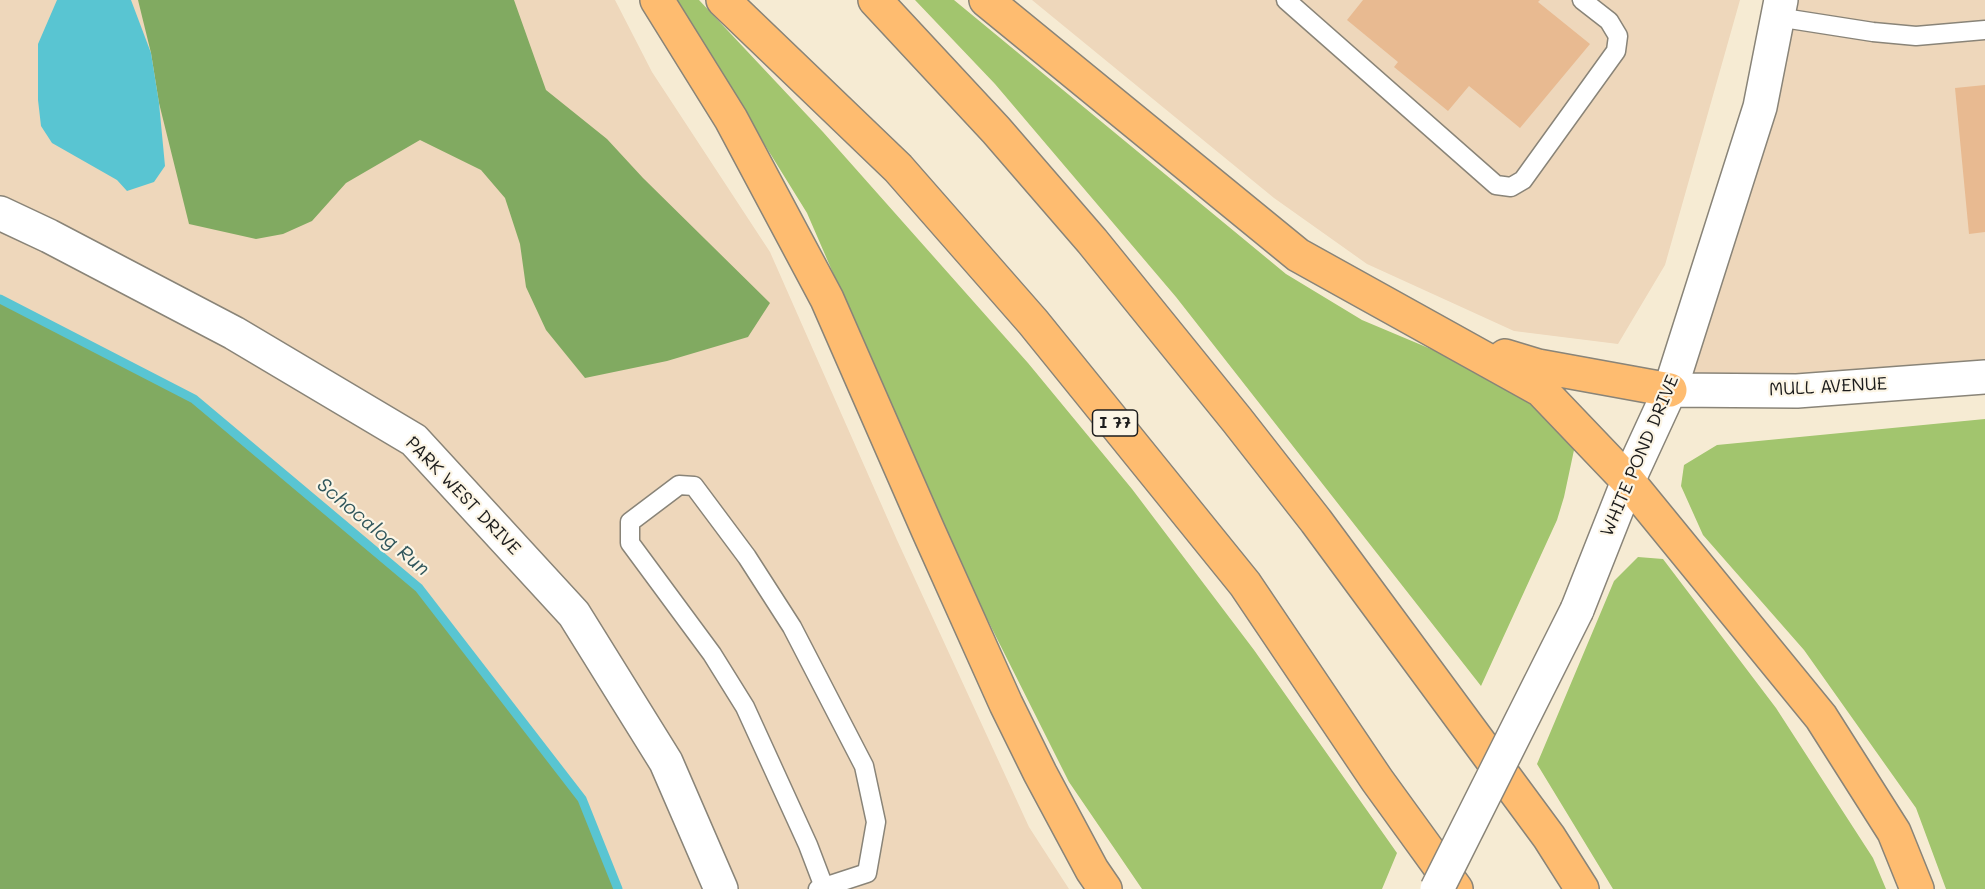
<!DOCTYPE html>
<style>
body{margin:0}
canvas{display:block;background:#f6ebd3}
</style>
<canvas width="1985" height="889"></canvas>
<script>
const c = document.querySelector('canvas').getContext('2d');
c.lineJoin = 'round';
function fill(path, color) { c.fillStyle = color; c.fill(path, 'evenodd'); }
const shape = rows => new Path2D(rows.map(r => 'M' + r).join(''));
function trace(path, color, width, dash) { c.strokeStyle = color; c.lineWidth = width; c.lineCap = dash ? 'butt' : 'round'; c.setLineDash(dash || []); c.stroke(path); }
function label(font, color, halo, rows, align = 'center') {
  c.font = font + ' Mali,sans-serif'; c.lineWidth = 4.5; c.setLineDash([]); c.textBaseline = 'middle'; c.strokeStyle = halo; c.fillStyle = color; for (const [text, x, y, turn = 0] of rows) {
    c.save(); c.translate(x, y); c.rotate((+turn || 0) * Math.PI / 180); c.textAlign = isNaN(turn) ? turn : align; if (halo) c.strokeText(text, 0, 0); c.fillText(text, 0, 0); c.restore();
  }
}
const built = shape([
 [0,0,615,0,652,72,770,252,897,540,1029,827,1069,889,618,889,582,799,194,399,0,299],
 [1032,0,1740,0,1665,265,1618,344,1514,331,1367,264,1274,198],
 [1781,0,1985,0,1985,377,1670,390]
]);
const green = shape([
 [675,0,699,0,823,132,1028,363,1132,489,1254,650,1397,853,1382,889,1142,889,1069,782,958,561,807,213],
 [915,0,954,0,1286,274,1362,320,1495,376,1531,400,1559,428,1574,450,1564,497,1557,520,1481,686,1176,297,995,84],
 [1985,419,1985,889,1946,889,1916,808,1804,650,1703,535,1681,486,1684,465,1717,445],
 [1638,557,1663,559,1776,708,1873,858,1886,889,1613,889,1537,764,1614,581]
]);
const forest = shape([
 [138,0,514,0,546,90,607,139,643,178,770,303,748,337,667,361,585,378,546,330,526,287,520,244,505,198,481,170,420,140,346,183,312,221,283,234,256,239,189,224,159,103,151,53],
 [0,299,194,399,419,588,582,799,618,889,0,889]
]);
const water = shape([
 [57,0,131,0,151,53,159,103,165,166,154,182,127,191,117,180,52,143,41,126,38,100,38,44]
]);
const stream = shape([
 [0,299,194,399,419,588,582,799,618,889]
]);
const building = shape([
 [1363,0,1540,0,1538,2,1590,44,1520,128,1469,86,1448,111,1394,67,1398,62,1347,20],
 [1985,85,1985,232,1969,234,1955,88]
]);
const service = shape([
 [1286,0,1496,185,1511,187,1523,180,1616,51,1618,36,1609,21,1582,0],
 [1777,17,1873,32,1916,36,1985,30],
 [818,889,867,873,876,822,864,766,792,627,747,557,694,486,679,485,630,522,630,543,712,654,745,707,808,845,824,887]
]);
const minor = shape([
 [0,213,49,236,234,333,414,440,574,614,666,762,721,889]
]);
const tertiary = shape([
 [1670,390,1797,391,1985,377],
 [1577,610,1628,481,1670,390,1760,107,1781,0]
]);
const motorway = shape([
 [657,0,731,119,827,299,928,530,1006,704,1040,773,1092,870,1105,889],
 [723,0,898,168,1033,322,1245,584,1377,780,1456,889],
 [875,0,996,130,1092,241,1237,420,1316,521,1549,837,1582,889],
 [986,0,1298,255,1541,390,1628,481,1821,717,1894,832,1917,889],
 [1505,356,1538,366,1670,390]
]);
const tertiaryBridge = shape([
 [1437,889,1577,610]
]);
const shields = [
 [1115,423,45]
];
const shieldNames = [
 ["I 77",1115,423]
];
const streetNames = [
 ["MULL AVENUE",1828,387,-3],
 ["WHITE POND DRIVE",1640,456,-67],
 ["PARK WEST DRIVE",463,496,46]
];
const waterNames = [
 ["Schocalog Run",373,527,40]
];
fill(built, '#eed7bb');
fill(green, '#a2c56e');
fill(forest, '#81aa61');
fill(water, '#59c5d2');
trace(stream, '#59c5d2', 9);
fill(building, '#e8ba91');
trace(service, '#898478', 21);
trace(minor, '#898478', 36);
trace(tertiary, '#898478', 36);
trace(motorway, '#898478', 36);
trace(service, '#fff', 18);
trace(minor, '#fff', 33);
trace(tertiary, '#fff', 33);
trace(motorway, '#febc70', 33);
trace(tertiaryBridge, '#898478', 36, []);
trace(tertiaryBridge, '#fff', 33);
for (const [x, y, w] of shields) { const box = new Path2D(); box.roundRect(x - w / 2, y - 13, w, 26, 4.5); c.fillStyle = '#fcf5e5'; c.fill(box); trace(box, '#1c1c1c', 1.5); }
label('bold 16px', '#1c1c1c', null, shieldNames);
label('18px', '#1c1c1c', '#fcf5e5', streetNames);
label('italic 20px', '#31575c', '#fcf5e5', waterNames);
</script>
